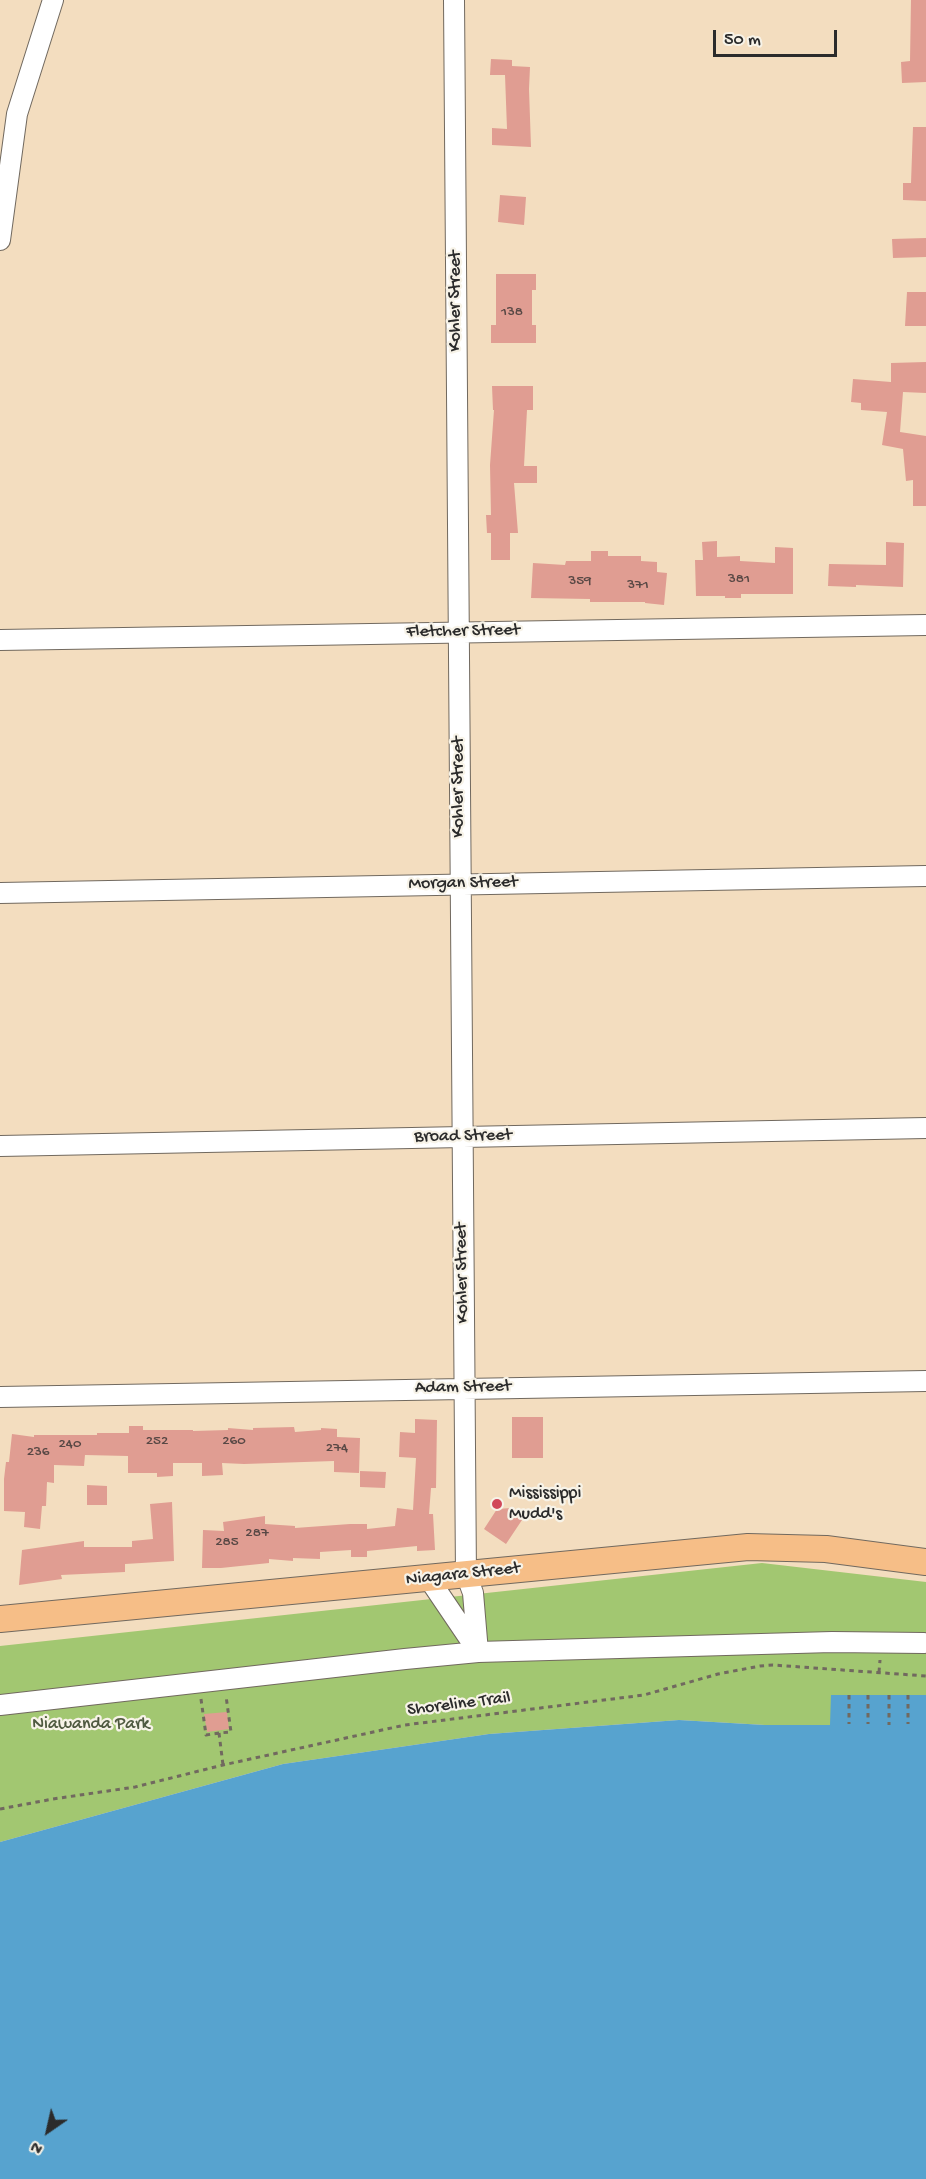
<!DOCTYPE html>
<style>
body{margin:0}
#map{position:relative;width:926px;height:2179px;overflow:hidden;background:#f3ddbf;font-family:"Gochi Hand",sans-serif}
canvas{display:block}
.north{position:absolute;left:18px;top:2101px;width:60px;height:60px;-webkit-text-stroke:4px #f7f3e8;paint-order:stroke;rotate:214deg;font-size:16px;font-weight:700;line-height:24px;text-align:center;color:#2b2b2b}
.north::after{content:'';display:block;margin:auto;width:21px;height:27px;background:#2b2b2b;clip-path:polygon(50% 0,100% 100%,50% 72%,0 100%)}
.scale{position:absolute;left:713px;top:30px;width:124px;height:27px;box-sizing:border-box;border:3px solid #2b2b2b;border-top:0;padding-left:8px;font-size:18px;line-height:21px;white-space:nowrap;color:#2b2b2b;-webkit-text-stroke:4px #f7f3e8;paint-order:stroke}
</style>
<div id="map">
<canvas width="926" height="2179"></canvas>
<div class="north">N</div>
<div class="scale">50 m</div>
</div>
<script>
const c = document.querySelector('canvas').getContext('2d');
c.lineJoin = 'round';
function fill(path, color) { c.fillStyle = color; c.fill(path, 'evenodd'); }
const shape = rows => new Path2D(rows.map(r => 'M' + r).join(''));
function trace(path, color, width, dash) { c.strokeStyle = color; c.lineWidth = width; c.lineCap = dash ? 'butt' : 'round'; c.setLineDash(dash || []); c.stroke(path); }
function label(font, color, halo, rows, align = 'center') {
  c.font = font + ' "Gochi Hand",sans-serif'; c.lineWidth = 4.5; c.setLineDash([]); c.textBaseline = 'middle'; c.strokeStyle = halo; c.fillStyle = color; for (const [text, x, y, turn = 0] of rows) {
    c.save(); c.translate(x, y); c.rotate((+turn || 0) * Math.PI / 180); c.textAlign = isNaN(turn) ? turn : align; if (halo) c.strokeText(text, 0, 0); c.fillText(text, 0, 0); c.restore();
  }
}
const green = shape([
 [762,1563,926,1582,926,1695,831,1695,831,1725,765,1725,679,1720,489,1734,283,1764,0,1842,0,1646]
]);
const water = shape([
 [831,1695,926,1695,926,2179,0,2179,0,1842,283,1764,489,1734,679,1720,765,1725,830,1725]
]);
const building = shape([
 [911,0,926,0,926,82,902,83,901,62,910,61],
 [491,59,512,60,512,66,530,67,529,89,531,147,492,145,492,128,507,129,505,75,490,75],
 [913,127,926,127,926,201,903,200,903,183,911,183],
 [500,195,526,197,524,225,498,222],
 [926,238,926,257,893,258,892,239],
 [496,274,536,274,536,290,532,290,532,325,536,325,536,343,491,343,491,325,496,325],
 [907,292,926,292,926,326,905,326],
 [926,362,926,393,903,392,900,432,926,436,926,506,913,506,913,480,906,481,903,449,882,445,887,412,861,410,861,403,851,402,853,379,891,382,891,363],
 [492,386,533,386,533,410,527,410,524,466,537,466,537,483,514,483,518,533,510,533,510,560,491,560,491,533,487,533,486,515,491,515,490,465,494,410,493,410],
 [717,541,717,557,740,556,740,561,775,563,775,547,793,548,793,594,741,594,741,598,725,598,725,596,696,596,695,560,703,560,702,542],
 [886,542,904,543,903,587,856,585,856,587,828,586,829,564,886,565],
 [591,551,608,551,608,556,641,556,641,561,657,562,657,572,667,573,664,605,645,603,645,602,590,602,590,599,531,598,533,563,565,565,566,561,591,561],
 [512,1417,543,1417,543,1458,512,1458],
 [415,1419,437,1420,436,1488,431,1488,429,1514,433,1514,435,1550,417,1551,417,1546,367,1551,367,1557,351,1557,351,1550,320,1552,320,1559,293,1558,293,1561,269,1559,269,1563,221,1568,202,1568,203,1530,224,1531,223,1522,265,1516,265,1524,295,1526,295,1528,350,1524,367,1524,367,1529,395,1526,397,1508,413,1510,416,1458,399,1457,400,1432,415,1433],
 [129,1426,143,1426,143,1430,193,1430,193,1431,228,1430,228,1428,253,1430,253,1428,294,1427,295,1432,321,1430,321,1428,337,1429,337,1437,360,1438,359,1473,334,1472,334,1461,244,1464,222,1463,223,1475,202,1476,202,1463,173,1463,173,1476,157,1477,157,1473,128,1473,128,1456,85,1455,84,1466,54,1465,54,1483,47,1482,46,1506,42,1506,40,1529,24,1527,25,1512,4,1511,4,1479,6,1462,9,1462,12,1434,34,1437,34,1435,97,1435,97,1433,129,1433],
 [360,1471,386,1472,385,1488,360,1487],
 [87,1485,107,1486,107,1505,87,1505],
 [172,1502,174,1561,125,1564,125,1572,61,1575,62,1579,19,1585,22,1550,84,1541,84,1547,132,1547,132,1541,153,1539,150,1504],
 [511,1508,524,1517,506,1544,484,1529,497,1509],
 [227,1712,229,1729,207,1732,204,1714]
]);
const path = shape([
 [879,1672,880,1660],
 [849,1695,849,1724],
 [868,1695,868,1724],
 [889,1695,889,1725],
 [908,1695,908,1724],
 [201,1699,206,1735,219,1733,231,1732,226,1696],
 [219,1733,223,1765],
 [0,1809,53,1799,135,1787,223,1765,405,1725,644,1695,718,1674,760,1666,773,1665,926,1676]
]);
const minor = shape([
 [454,0,466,1574,473,1593,478,1652],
 [0,240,17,114,53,0],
 [0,640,926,625],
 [0,893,926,876],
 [0,1146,926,1128],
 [0,1397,926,1381],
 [429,1579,477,1650],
 [0,1705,405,1659,478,1652,832,1642,924,1643]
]);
const major = shape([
 [0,1619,748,1547,826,1549,926,1562]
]);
const markers = [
 [497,1504,6,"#d1495b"]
];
const numberNames = [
 ["138",512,313],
 ["381",739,580],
 ["359",580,582],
 ["371",638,586],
 ["252",157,1442],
 ["260",234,1442],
 ["240",70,1445],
 ["274",337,1449],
 ["236",38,1453],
 ["287",257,1534],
 ["285",227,1543]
];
const streetNames = [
 ["Kohler Street",456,301,-90],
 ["Fletcher Street",463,632,-1],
 ["Kohler Street",459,787,-90],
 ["Morgan Street",463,884,-1],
 ["Broad Street",463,1137,-1],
 ["Kohler Street",463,1273,-91],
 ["Adam Street",463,1388,-1],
 ["Niagara Street",463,1575,-6],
 ["Shoreline Trail",459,1705,-7]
];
const poiNames = [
 ["Mississippi",509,1494],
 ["Mudd's",509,1515]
];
const parkNames = [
 ["Niawanda Park",91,1725]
];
fill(green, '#a2c771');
fill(water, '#57a3cf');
fill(building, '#e09d92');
trace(minor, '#71695f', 22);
trace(major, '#71695f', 28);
trace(path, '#71695f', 3, [4.5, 4.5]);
trace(minor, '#fff', 20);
trace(major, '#f6be87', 26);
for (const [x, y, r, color] of markers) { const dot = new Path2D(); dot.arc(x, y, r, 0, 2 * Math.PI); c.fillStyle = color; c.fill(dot); trace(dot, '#f7f3e8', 2); }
label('15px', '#584845', null, numberNames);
label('18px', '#2b2b2b', '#f7f3e8', streetNames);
label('18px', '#2b2b2b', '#f7f3e8', poiNames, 'left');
label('18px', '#4f5a40', '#f7f3e8', parkNames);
</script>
